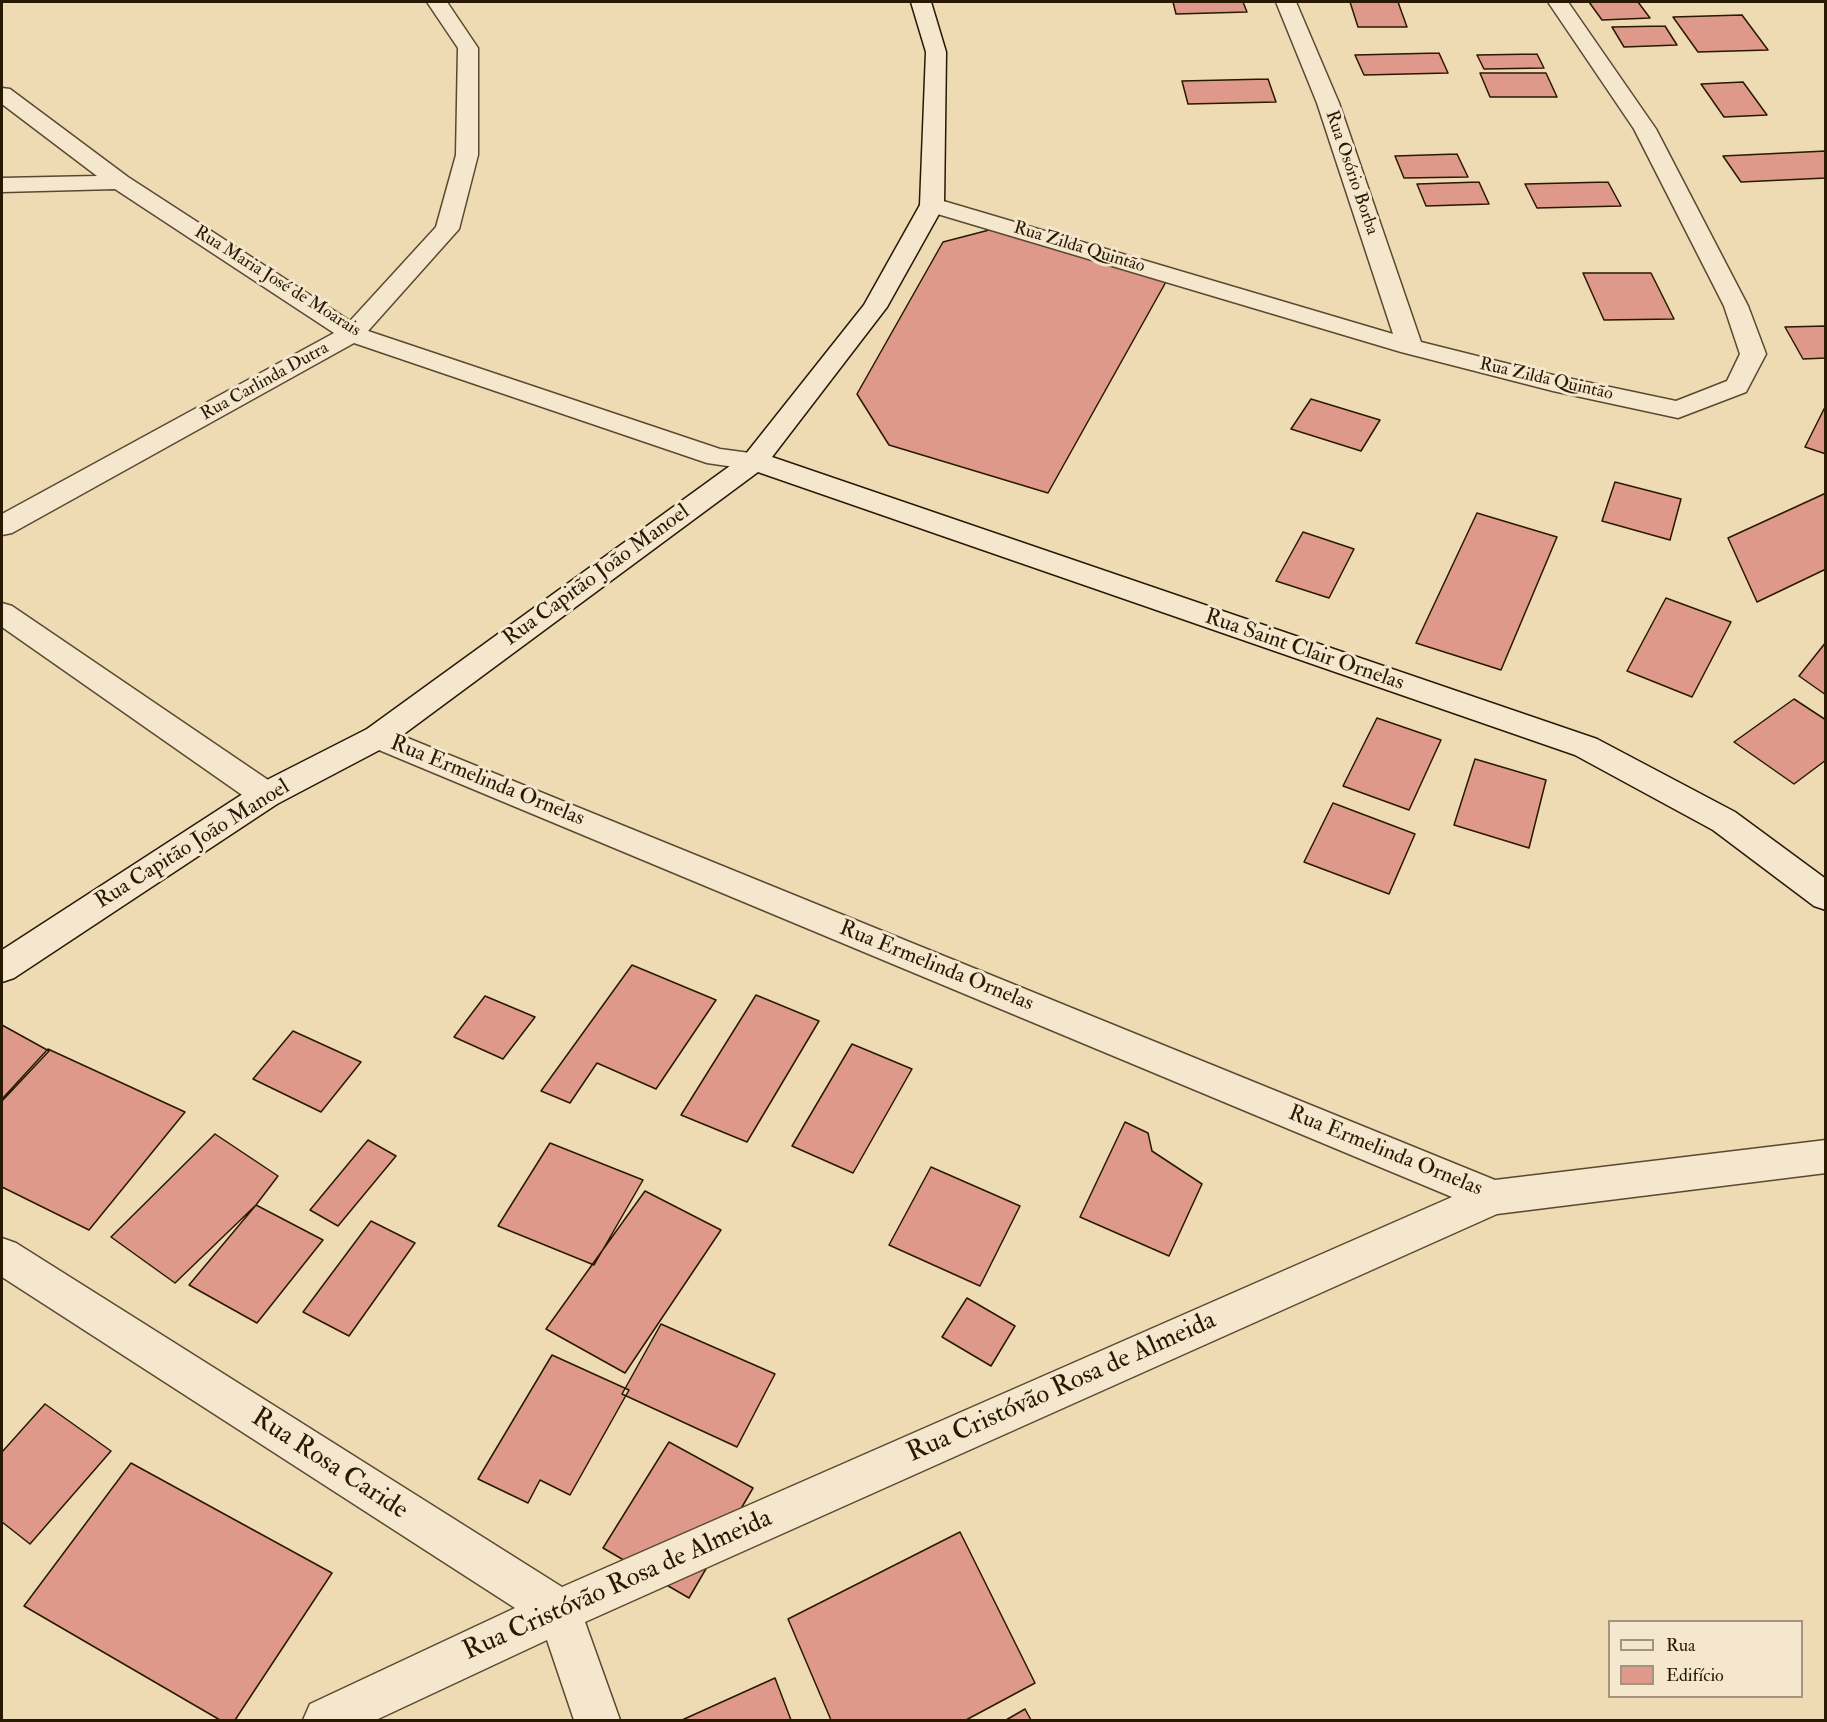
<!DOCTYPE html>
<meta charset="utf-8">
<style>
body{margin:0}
#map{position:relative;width:1827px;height:1722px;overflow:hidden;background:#eedab3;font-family:"IM FELL Double Pica",serif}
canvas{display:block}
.frame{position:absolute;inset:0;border:3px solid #281903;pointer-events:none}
.legend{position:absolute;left:1608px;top:1620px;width:195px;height:78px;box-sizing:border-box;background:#f4e7ce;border:2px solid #a2957d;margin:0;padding:8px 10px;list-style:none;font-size:18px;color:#281903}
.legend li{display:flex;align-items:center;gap:12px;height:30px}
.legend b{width:30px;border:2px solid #a2957d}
</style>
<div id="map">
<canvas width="1827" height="1722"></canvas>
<div class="frame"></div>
<ul class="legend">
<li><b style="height:8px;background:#f4e7ce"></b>Rua</li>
<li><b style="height:16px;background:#df998a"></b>Edifício</li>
</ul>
</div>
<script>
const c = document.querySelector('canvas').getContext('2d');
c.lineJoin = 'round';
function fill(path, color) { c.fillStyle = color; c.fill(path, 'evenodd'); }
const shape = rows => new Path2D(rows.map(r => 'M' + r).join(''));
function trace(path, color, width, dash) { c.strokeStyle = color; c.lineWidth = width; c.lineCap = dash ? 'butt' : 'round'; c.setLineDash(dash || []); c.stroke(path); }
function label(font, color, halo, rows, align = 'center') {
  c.font = font + ' "IM FELL Double Pica",serif'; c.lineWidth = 6; c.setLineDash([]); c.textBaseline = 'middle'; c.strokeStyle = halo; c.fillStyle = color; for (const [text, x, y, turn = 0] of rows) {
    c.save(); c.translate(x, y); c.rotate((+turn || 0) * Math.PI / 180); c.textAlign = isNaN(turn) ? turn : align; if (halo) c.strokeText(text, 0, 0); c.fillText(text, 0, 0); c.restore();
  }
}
const building = shape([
 [1173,2,1243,2,1247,12,1176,14,1173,2],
 [1350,2,1398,2,1407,27,1358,27,1350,2],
 [1589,2,1638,2,1650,18,1602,20,1589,2],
 [1742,15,1768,50,1698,52,1673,17,1742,15],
 [1665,26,1677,45,1624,47,1612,27,1665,26],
 [1439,53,1448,73,1364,75,1355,55,1439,53],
 [1537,54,1544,68,1484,69,1477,55,1537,54],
 [1480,73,1546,73,1557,97,1490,97,1480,73],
 [1268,79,1276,102,1188,104,1182,81,1268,79],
 [1743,82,1767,115,1724,117,1701,84,1743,82],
 [1826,151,1826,178,1741,182,1723,156,1826,151],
 [1457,154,1468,177,1404,178,1395,156,1457,154],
 [1479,182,1489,204,1426,206,1417,184,1479,182],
 [1608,182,1621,206,1537,208,1525,184,1608,182],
 [993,229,1167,280,1048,493,889,445,857,394,943,242,993,229],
 [1583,273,1651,273,1674,319,1604,320,1583,273],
 [1826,326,1826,358,1803,359,1785,327,1826,326],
 [1311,399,1380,420,1361,451,1291,429,1311,399],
 [1825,407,1826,407,1826,454,1805,447,1825,407],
 [1615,482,1681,499,1670,540,1602,521,1615,482],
 [1826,493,1826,569,1757,602,1728,538,1826,493],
 [1477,513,1557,537,1501,670,1416,643,1477,513],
 [1303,532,1354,549,1329,598,1276,581,1303,532],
 [1666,598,1731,622,1692,697,1627,671,1666,598],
 [1826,642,1826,695,1799,676,1826,642],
 [1794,699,1826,720,1826,760,1794,784,1734,742,1794,699],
 [1377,718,1441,740,1409,810,1343,786,1377,718],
 [1475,759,1546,780,1529,848,1454,825,1475,759],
 [1333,803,1415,834,1389,894,1304,862,1333,803],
 [632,965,716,1000,656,1089,597,1063,570,1103,541,1091,632,965],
 [756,995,819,1021,747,1142,681,1115,756,995],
 [485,996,535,1017,503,1059,454,1037,485,996],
 [2,1025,49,1051,2,1101,2,1025],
 [293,1031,361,1062,321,1112,253,1079,293,1031],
 [852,1044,912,1069,853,1173,792,1146,852,1044],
 [48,1049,185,1112,89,1230,2,1187,2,1099,48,1049],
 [1125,1122,1148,1133,1152,1151,1202,1184,1169,1256,1080,1217,1125,1122],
 [215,1134,278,1176,256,1205,175,1283,111,1237,215,1134],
 [368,1140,396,1156,338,1226,310,1210,368,1140],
 [550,1143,643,1180,594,1265,498,1226,550,1143],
 [931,1167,1020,1206,980,1286,889,1245,931,1167],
 [645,1191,721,1230,625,1373,546,1329,645,1191],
 [256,1205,323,1240,257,1323,189,1285,256,1205],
 [371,1221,415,1243,349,1336,303,1312,371,1221],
 [967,1298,1015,1326,991,1366,942,1337,967,1298],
 [661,1324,775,1374,737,1447,622,1394,661,1324],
 [552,1355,629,1390,570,1495,540,1480,528,1503,478,1479,552,1355],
 [45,1404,111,1451,30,1544,2,1522,2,1452,45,1404],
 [669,1442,753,1488,689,1598,603,1548,669,1442],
 [131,1463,332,1573,235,1720,220,1720,24,1606,131,1463],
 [960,1532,1035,1683,966,1720,831,1720,788,1619,960,1532],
 [775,1678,791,1720,682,1720,775,1678],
 [1025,1709,1031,1720,1006,1720,1025,1709]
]);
const street = shape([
 [427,2,447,2,478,48,478,155,459,229,368,331,720,449,765,455,768,461,765,467,755,470,707,463,354,343,12,533,2,535,2,514,334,333,115,189,2,192,2,178,97,176,2,104,2,88,10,89,128,177,350,321,436,227,456,155,458,48,427,2],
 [1276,2,1296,2,1339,103,1421,342,1553,375,1676,401,1727,381,1740,354,1724,306,1634,129,1548,2,1568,2,1656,129,1748,306,1766,354,1746,392,1678,418,1553,391,1401,352,924,210,920,205,924,200,932,198,940,200,1393,334,1317,103,1276,2],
 [2,603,12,606,277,786,282,795,277,804,266,807,255,804,2,627,2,603],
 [378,726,1495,1180,1826,1140,1826,1173,1497,1214,585,1622,620,1720,574,1720,547,1640,376,1720,303,1720,310,1704,515,1608,2,1277,2,1238,16,1243,562,1587,1452,1197,367,745,362,737,367,729,378,726]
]);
const secondary = shape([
 [911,2,931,2,946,52,944,205,887,307,772,457,1597,739,1735,812,1826,879,1826,910,1814,906,1713,830,1575,755,758,472,389,745,277,804,14,978,2,982,2,950,255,786,367,729,745,455,864,305,920,205,926,52,911,2]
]);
const farStreetnames = [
 ["Rua Osório Borba",1351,173,71],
 ["Rua Zilda Quintão",1079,248,17],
 ["Rua Maria José de Moarais",277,282,32],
 ["Rua Zilda Quintão",1546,380,13],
 ["Rua Carlinda Dutra",265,382,-29]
];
const streetNames = [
 ["Rua Capitão João Manoel",597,576,-36],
 ["Rua Saint Clair Ornelas",1304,651,19],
 ["Rua Ermelinda Ornelas",487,782,22],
 ["Rua Capitão João Manoel",193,845,-32],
 ["Rua Ermelinda Ornelas",936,967,22],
 ["Rua Ermelinda Ornelas",1385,1152,22]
];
const nearStreetnames = [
 ["Rua Cristóvão Rosa de Almeida",1062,1388,-24],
 ["Rua Rosa Caride",329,1465,33],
 ["Rua Cristóvão Rosa de Almeida",618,1586,-24]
];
fill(building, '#df998a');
trace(building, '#281903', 1.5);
trace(street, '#5a492f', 3);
trace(secondary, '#281903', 3);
fill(street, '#f4e7ce');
fill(secondary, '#f4e7ce');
label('18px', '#281903', '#f4e7ce', farStreetnames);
label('22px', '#281903', '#f4e7ce', streetNames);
label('27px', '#281903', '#f4e7ce', nearStreetnames);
</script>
